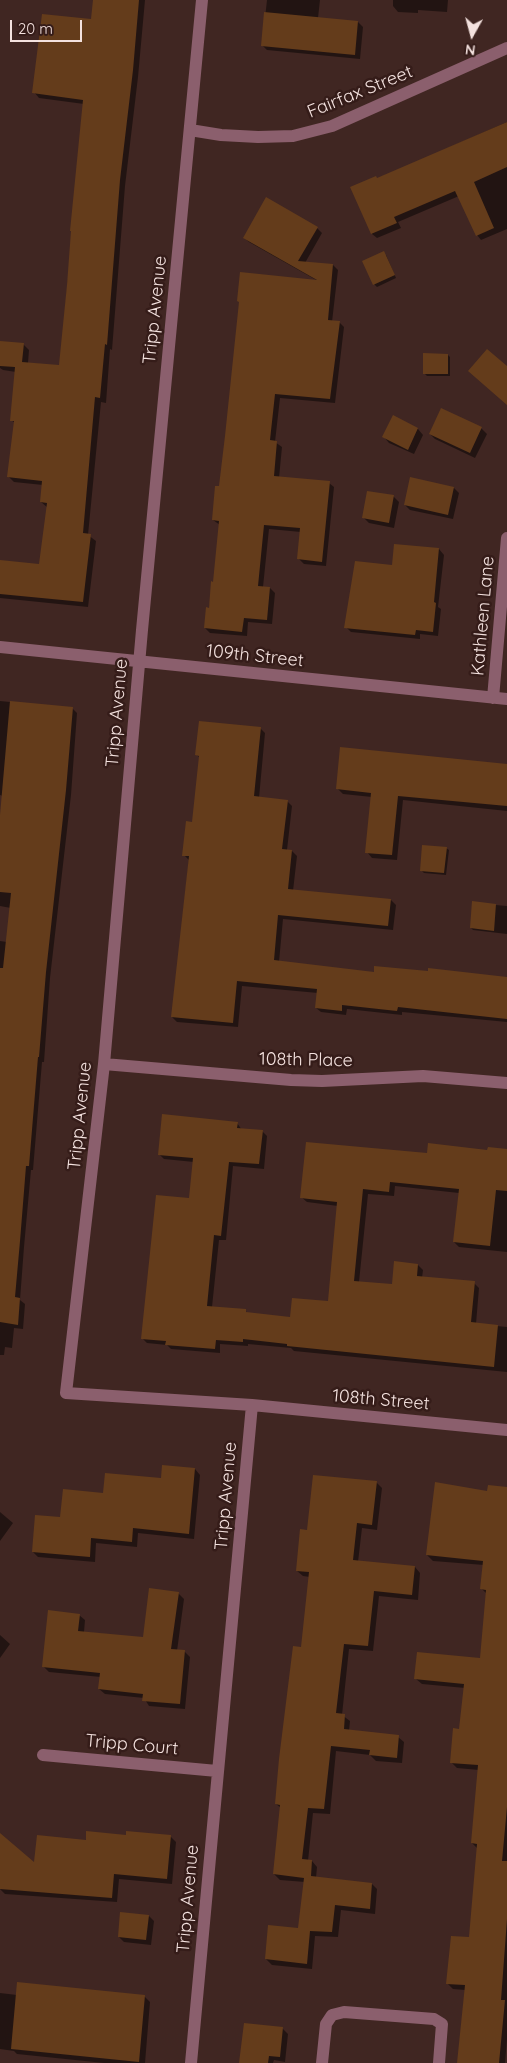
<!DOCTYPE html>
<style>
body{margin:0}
#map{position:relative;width:507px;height:2063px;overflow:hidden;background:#402622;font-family:Quicksand,sans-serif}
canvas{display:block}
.north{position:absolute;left:447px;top:10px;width:50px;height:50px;-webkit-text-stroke:4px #351c19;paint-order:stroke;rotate:187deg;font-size:14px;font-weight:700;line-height:20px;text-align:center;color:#f4e2df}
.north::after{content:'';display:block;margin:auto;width:18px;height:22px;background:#f4e2df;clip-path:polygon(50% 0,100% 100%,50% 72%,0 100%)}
.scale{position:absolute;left:10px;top:20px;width:72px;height:22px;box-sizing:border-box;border:2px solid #f4e2df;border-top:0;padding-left:6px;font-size:15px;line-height:18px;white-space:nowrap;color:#f4e2df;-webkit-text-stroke:4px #351c19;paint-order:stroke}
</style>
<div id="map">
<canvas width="507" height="2063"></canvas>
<div class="north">N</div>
<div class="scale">20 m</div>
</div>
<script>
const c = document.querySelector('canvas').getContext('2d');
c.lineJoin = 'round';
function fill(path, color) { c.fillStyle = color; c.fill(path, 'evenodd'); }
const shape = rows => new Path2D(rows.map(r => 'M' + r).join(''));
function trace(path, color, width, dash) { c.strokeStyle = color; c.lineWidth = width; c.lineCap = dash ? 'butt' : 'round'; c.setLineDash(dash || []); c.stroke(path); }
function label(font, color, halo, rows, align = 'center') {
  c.font = font + ' Quicksand,sans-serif'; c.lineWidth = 5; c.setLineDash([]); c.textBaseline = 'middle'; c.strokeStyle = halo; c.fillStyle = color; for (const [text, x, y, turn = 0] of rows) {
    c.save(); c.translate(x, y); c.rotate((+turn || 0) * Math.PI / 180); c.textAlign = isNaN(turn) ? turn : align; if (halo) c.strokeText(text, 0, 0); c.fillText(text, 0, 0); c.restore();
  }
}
const shadow = shape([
 [94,0,145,0,138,77,125,186,112,350,110,349,106,403,101,402,88,535,96,541,88,607,0,598,0,561,40,565,48,508,41,502,43,485,14,482,9,477,15,423,11,420,16,372,3,370,0,368,0,342,23,344,29,350,28,363,60,366,84,104,39,98,34,92,92,20],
 [267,0,320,0,318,18,358,22,363,27,360,59,267,50,262,45],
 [393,0,448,0,447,12,418,10,418,13,398,12,393,6],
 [507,122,507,229,481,240,477,235,459,196,398,222,401,228,377,238,372,234,352,187,378,179],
 [317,228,322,233,305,263,333,265,338,270,332,322,339,322,344,327,335,403,280,398,275,442,282,447,279,478,329,483,334,487,326,566,304,564,299,559,301,532,269,529,263,587,270,588,275,593,272,624,248,622,247,636,210,633,205,628,214,583,220,525,213,520,220,488,318,281,249,242,244,238],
 [386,255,396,278,377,287,374,284],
 [448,355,450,357,450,376,427,376,425,374],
 [442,409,481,428,487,434,475,458,435,439,430,434],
 [393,417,418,429,423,435,414,454,389,443,384,437],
 [454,488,459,493,453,519,410,510,405,505],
 [393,496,399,502,394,528,369,523,364,518],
 [439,549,444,555,438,607,441,609,438,636,420,634,420,639,351,632,346,627,393,567],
 [0,701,72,708,77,713,71,795,50,978,44,1062,42,1062,33,1170,31,1170,24,1247,20,1300,25,1304,23,1329,14,1328,12,1348,5,1347,4,1355,0,1355,0,941,7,942,11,908,0,906,0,825,3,796,0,795],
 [260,728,265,733,259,798,287,801,292,806,287,850,292,851,297,856,293,891,391,900,396,905,393,930,283,919,279,962,375,973,507,978,507,1022,402,1012,402,1015,347,1009,346,1015,321,1012,316,1008,318,993,242,986,238,1027,177,1022,172,1017,189,860,184,855,193,823,200,758,197,755],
 [507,765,507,811,403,800,397,860,372,858,367,852,372,797,343,794,337,788],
 [446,848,449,850,446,875,424,873,421,870],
 [473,903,507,906,507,934,473,930,471,928],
 [237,1123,242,1130,262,1131,267,1136,264,1169,233,1166,226,1240,219,1240,212,1307,245,1310,248,1314,291,1319,329,1303,338,1206,307,1202,301,1197,428,1154,507,1150,507,1252,459,1247,454,1242,459,1193,395,1186,394,1196,368,1194,359,1282,393,1285,418,1265,423,1270,422,1278,474,1283,479,1288,476,1324,507,1327,507,1372,294,1351,291,1348,248,1344,248,1346,220,1344,220,1353,171,1349,167,1345,147,1343,142,1338,190,1199,194,1162,164,1159,159,1154],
 [195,1469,200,1475,194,1539,138,1533,137,1547,96,1543,95,1562,38,1557,33,1552,61,1518,104,1494],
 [376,1482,382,1488,377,1530,362,1528,358,1562,415,1567,420,1573,418,1600,379,1596,373,1651,349,1649,342,1715,350,1721,349,1731,398,1737,404,1742,402,1763,376,1761,370,1755,336,1751,330,1814,313,1813,308,1861,312,1861,317,1867,316,1878,372,1884,377,1889,375,1914,341,1910,338,1937,315,1936,312,1969,272,1965,266,1959,300,1930,305,1882,280,1880,274,1874,281,1808,276,1804,302,1648,310,1577,303,1576,297,1571,308,1531],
 [507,1489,507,2039,505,2063,458,2063,465,1990,453,1989,447,1983,470,1939,478,1849,472,1843,479,1770,457,1768,451,1762,460,1730,465,1688,422,1684,416,1679,481,1660,487,1594,481,1588,484,1565,433,1561,427,1555,488,1492],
 [0,1512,13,1523,0,1541],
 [178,1593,184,1599,177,1651,185,1652,190,1657,185,1709,149,1706,144,1698,105,1694,99,1689,101,1677,49,1672,43,1666,79,1615,85,1620,84,1632,144,1638],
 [0,1635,10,1644,0,1658],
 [0,1834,35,1864,87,1841,127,1836,171,1837,176,1842,172,1884,119,1879,117,1902,5,1894,0,1889],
 [149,1916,154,1921,151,1945,124,1942,119,1937],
 [0,1993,17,1995,145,1997,150,2002,145,2063,104,2063,17,2054,14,2051,0,2049],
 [282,2028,288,2034,285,2062,274,2060,273,2063,241,2063]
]);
const building = shape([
 [93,0,139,0,133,70,120,180,107,345,105,344,100,398,95,397,83,533,91,534,83,602,0,594,0,560,39,564,47,503,40,502,42,481,7,477,14,421,10,421,15,367,0,366,0,341,24,343,22,362,59,365,67,285,71,231,70,231,83,100,32,93,42,14,91,19],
 [264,12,358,21,355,55,261,46],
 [507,122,507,167,474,182,494,228,476,236,455,191,394,217,397,223,371,234,350,187,376,176,377,178],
 [266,197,318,227,298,261,333,264,328,320,340,321,330,399,275,394,270,440,277,441,274,476,330,481,322,562,297,559,300,528,264,525,258,586,270,587,267,620,244,618,242,632,204,628,206,607,209,608,211,581,213,582,219,521,212,520,215,486,219,486,225,436,239,302,237,301,240,272,317,280,243,238],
 [384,251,395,275,373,285,362,261],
 [487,349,507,366,507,405,468,371],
 [423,353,448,354,448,374,423,374],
 [441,408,482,427,470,453,429,434],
 [393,415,418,428,408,450,382,437],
 [410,477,454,487,448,515,404,505],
 [367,491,394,495,389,523,362,518],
 [394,544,439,548,434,602,436,603,433,632,416,630,415,635,344,628,355,561,392,565],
 [10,701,73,707,66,790,46,972,39,1057,38,1057,29,1166,26,1166,20,1241,15,1297,20,1298,18,1325,0,1322,0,968,3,968,11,893,0,892,0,815],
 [199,721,261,727,254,796,288,800,282,849,292,850,288,889,391,899,388,926,278,915,274,960,374,972,374,966,428,971,428,968,507,977,507,1019,398,1007,397,1011,342,1005,342,1011,315,1008,317,989,237,981,233,1023,171,1017,189,856,182,856,186,821,192,822,199,756,195,755],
 [340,747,507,764,507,806,398,796,392,855,365,853,371,793,336,789],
 [422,845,447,847,444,873,420,871],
 [472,901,496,904,494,931,470,928],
 [162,1114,238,1122,237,1128,263,1130,259,1164,229,1162,221,1236,214,1235,207,1306,246,1309,246,1312,290,1317,292,1298,328,1301,337,1202,300,1198,306,1142,427,1153,428,1143,487,1150,488,1147,507,1149,507,1191,496,1190,490,1246,453,1242,459,1189,390,1182,389,1192,363,1189,354,1281,392,1284,394,1261,418,1264,417,1276,475,1281,471,1322,498,1325,494,1367,287,1346,287,1344,243,1339,243,1342,216,1340,215,1349,165,1345,166,1341,141,1339,156,1195,189,1198,193,1158,158,1155],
 [162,1465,195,1468,189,1534,133,1528,132,1542,91,1538,90,1557,32,1552,35,1515,60,1517,63,1489,103,1493,105,1473,161,1478],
 [313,1475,377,1481,372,1525,357,1523,353,1560,415,1566,412,1595,374,1591,368,1646,344,1644,336,1713,345,1714,344,1729,399,1735,397,1758,369,1755,370,1750,331,1746,324,1809,308,1808,302,1859,312,1860,311,1876,372,1883,370,1909,335,1905,332,1932,310,1931,307,1964,265,1959,268,1925,298,1928,304,1878,273,1874,280,1805,275,1804,279,1759,293,1646,301,1647,309,1572,296,1571,300,1529,307,1530],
 [435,1482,487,1491,488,1485,507,1487,507,1807,502,1861,507,1861,507,1919,501,2000,505,2000,499,2063,457,2063,465,1985,446,1984,451,1936,469,1937,477,1844,471,1843,478,1765,450,1763,453,1728,459,1729,464,1684,414,1679,417,1652,480,1658,486,1590,480,1589,483,1561,426,1555],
 [149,1588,179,1592,171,1649,185,1650,180,1704,142,1701,143,1694,98,1689,100,1673,42,1667,48,1610,80,1614,78,1631,143,1637],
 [86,1831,126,1835,126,1831,171,1835,167,1879,114,1874,112,1898,0,1889,0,1833,34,1862,37,1835,86,1840],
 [120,1912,149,1915,146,1940,118,1937],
 [17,1982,145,1995,139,2062,11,2049],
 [244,2023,283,2027,280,2057,269,2056,268,2063,239,2063]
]);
const minor = shape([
 [202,0,142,630,104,1064,66,1393,252,1405,507,1430],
 [190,130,221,135,258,137,293,136,332,126,507,48],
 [0,647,507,699],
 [493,698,507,538],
 [104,1064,291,1080,322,1081,423,1076,507,1083],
 [43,1755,217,1771],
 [191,2063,252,1405],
 [322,2063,326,2024,332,2015,344,2012,434,2019,442,2024,439,2063]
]);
const streetNames = [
 ["Fairfax Street",360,92,-22],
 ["Tripp Avenue",155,310,-84],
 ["Kathleen Lane",483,616,-85],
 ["109th Street",255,656,6],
 ["Tripp Avenue",117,713,-85],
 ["108th Place",306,1060,1],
 ["Tripp Avenue",80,1116,-84],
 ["108th Street",381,1400,5],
 ["Tripp Avenue",226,1496,-85],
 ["Tripp Court",132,1745,5],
 ["Tripp Avenue",188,1899,-85]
];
fill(shadow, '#0007');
fill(building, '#643c1b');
trace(minor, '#8b5f6d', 12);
label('18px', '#f4e2df', '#351c19', streetNames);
</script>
